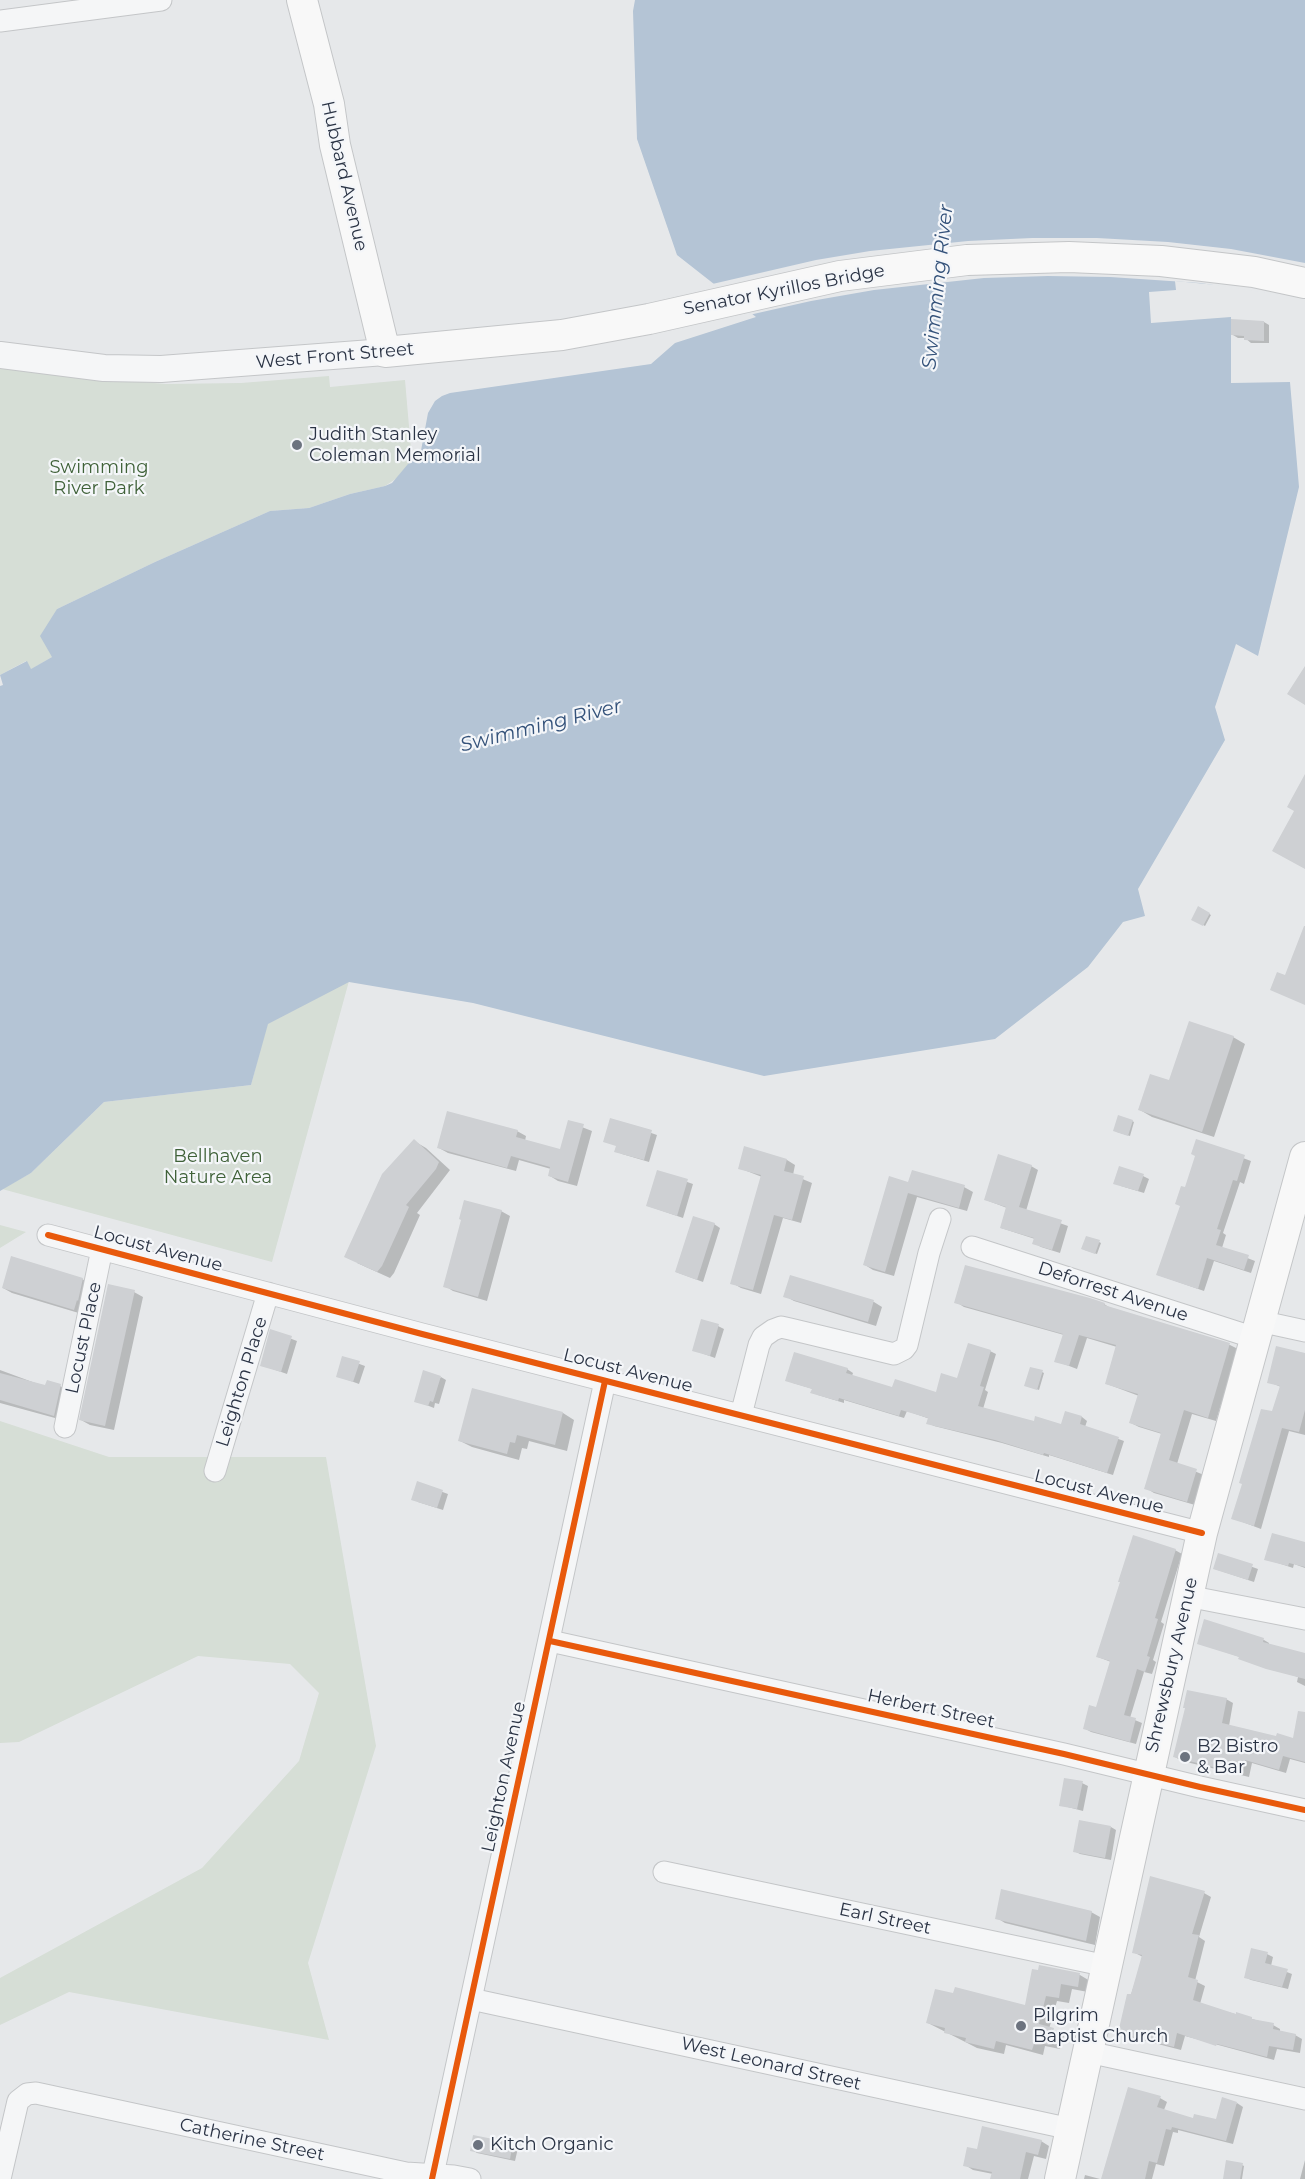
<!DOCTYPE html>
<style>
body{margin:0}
canvas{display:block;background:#e6e8ea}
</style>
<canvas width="1305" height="2179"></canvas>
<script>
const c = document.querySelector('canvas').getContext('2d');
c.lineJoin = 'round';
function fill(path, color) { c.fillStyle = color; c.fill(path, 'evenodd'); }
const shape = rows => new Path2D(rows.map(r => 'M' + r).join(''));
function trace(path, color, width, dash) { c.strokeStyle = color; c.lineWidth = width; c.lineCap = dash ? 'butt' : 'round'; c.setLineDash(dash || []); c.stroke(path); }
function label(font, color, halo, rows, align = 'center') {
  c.font = font + ' Montserrat,sans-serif'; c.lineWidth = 4.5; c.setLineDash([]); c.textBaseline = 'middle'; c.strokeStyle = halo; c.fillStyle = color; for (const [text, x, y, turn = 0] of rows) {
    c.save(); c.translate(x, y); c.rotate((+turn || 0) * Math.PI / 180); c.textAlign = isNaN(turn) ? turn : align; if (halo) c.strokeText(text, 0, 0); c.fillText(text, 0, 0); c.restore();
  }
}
const green = shape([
 [0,367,69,376,166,384,241,383,329,376,330,387,405,380,412,461,397,478,385,486,350,494,309,508,270,511,155,562,57,609,52,657,30,670,26,661,0,675],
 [349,981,272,1262,2,1189,31,1173,104,1102,251,1085,267,1024],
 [0,1225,26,1232,0,1248],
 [0,1421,109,1457,326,1457,376,1746,308,1963,329,2040,69,1992,0,2025,0,1978,202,1868,299,1761,319,1693,290,1664,198,1656,19,1742,0,1743]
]);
const water = shape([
 [635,0,1305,0,1305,267,1276,294,1227,286,1175,281,1176,290,1149,292,1151,323,1231,317,1231,383,1290,382,1299,487,1258,656,1236,644,1215,707,1225,740,1138,889,1145,916,1123,922,1088,967,995,1039,764,1076,473,1003,349,982,268,1024,251,1085,104,1102,31,1173,0,1191,0,686,3,685,0,675,27,661,31,669,52,657,40,636,57,609,155,562,270,511,309,508,350,494,385,486,392,483,408,464,420,456,428,413,435,401,442,396,450,393,651,364,675,343,756,317,677,255,637,139,633,11]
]);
const pier = shape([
 [1032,238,1097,238,1168,242,1231,249,1305,263,1305,269,1278,295,1200,283,1110,277,1048,276,984,278,874,290,811,301,749,315,708,285,816,260,870,251,968,241]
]);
const shadow = shape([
 [1264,322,1269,325,1269,343,1251,343,1245,338,1238,338,1233,335],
 [1199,908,1211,915,1205,926,1193,919],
 [1233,1037,1245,1044,1214,1137,1152,1117,1140,1110,1170,1082],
 [611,1119,657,1135,649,1162,622,1154,616,1151,618,1146,605,1141],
 [1132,1121,1134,1122,1130,1136,1117,1132],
 [569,1122,592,1131,577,1186,558,1181,550,1176,551,1169,519,1160,516,1171,448,1153,439,1148,517,1131,526,1136,525,1141,561,1151],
 [414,1141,426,1148,450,1170,417,1213,420,1215,394,1273,390,1278,357,1263],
 [1197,1141,1251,1161,1244,1184,1240,1182,1223,1233,1226,1235,1222,1248,1255,1261,1251,1273,1214,1261,1204,1291,1158,1275,1197,1156],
 [745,1148,787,1160,795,1165,793,1175,812,1183,801,1223,783,1218,761,1294,741,1288,732,1283,762,1177,739,1168],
 [1031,1166,1038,1170,1026,1211,1068,1226,1060,1253,1041,1247,1034,1243,1035,1239,1001,1228,1007,1208,986,1200],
 [658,1172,693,1184,683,1218,648,1206],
 [1143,1176,1149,1179,1144,1193,1121,1186],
 [909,1184,964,1187,973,1192,967,1211,917,1197,894,1276,873,1270,865,1265],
 [501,1211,510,1216,487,1301,453,1291,445,1286],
 [714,1224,720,1228,703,1282,676,1272],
 [1099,1242,1101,1243,1097,1254,1085,1250],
 [791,1277,874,1302,882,1307,876,1326,794,1301,785,1296],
 [82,1279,91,1284,82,1314,12,1293,3,1288],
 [134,1292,143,1297,114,1430,90,1425,81,1420],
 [956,1302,1104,1304,1112,1309,1230,1345,1238,1349,1216,1421,1192,1414,1177,1464,1204,1475,1195,1505,1154,1493,1146,1488,1162,1434,1139,1427,1131,1423,1139,1396,1107,1384,1117,1347,1087,1338,1077,1369,1056,1361,1064,1335,964,1307],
 [718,1326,724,1329,715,1358,693,1350],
 [271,1331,297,1341,287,1374,261,1365],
 [990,1351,996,1354,985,1390,988,1392,983,1409,1035,1422,1062,1426,1066,1413,1082,1417,1087,1421,1085,1427,1124,1441,1113,1475,1049,1455,1049,1457,1002,1443,934,1426,928,1423,930,1419,907,1411,904,1418,844,1400,844,1403,818,1395,812,1392,813,1389,793,1383,847,1369,853,1373,852,1376,893,1389,937,1393,958,1380],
 [1305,1355,1305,1435,1289,1431,1261,1529,1232,1518,1273,1413,1281,1387,1269,1382],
 [343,1358,365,1366,359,1384,337,1376],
 [0,1370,46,1387,60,1386,72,1393,66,1421,0,1403],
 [1042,1372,1044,1373,1039,1390,1028,1386],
 [441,1377,446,1380,439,1404,435,1403,434,1408,416,1401],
 [563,1413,574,1420,567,1451,529,1441,527,1449,522,1448,519,1460,472,1447,460,1441],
 [418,1483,448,1494,443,1510,418,1502],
 [1305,1544,1305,1568,1294,1564,1293,1568,1266,1559],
 [1175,1550,1182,1554,1161,1622,1164,1624,1153,1660,1156,1662,1152,1674,1144,1672,1130,1718,1142,1723,1136,1744,1091,1732,1084,1728,1097,1709,1111,1662,1098,1657],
 [1219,1555,1258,1569,1254,1582,1215,1569],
 [1205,1620,1264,1640,1269,1643,1269,1645,1305,1654,1305,1686,1297,1682,1298,1677,1199,1643],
 [1226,1699,1233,1703,1229,1726,1277,1738,1294,1740,1305,1722,1305,1763,1290,1759,1286,1773,1252,1763,1249,1777,1182,1761,1175,1757],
 [1082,1783,1088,1786,1083,1811,1060,1805],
 [1111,1827,1116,1830,1111,1860,1080,1854,1074,1851],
 [1204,1893,1211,1897,1199,1937,1205,1941,1195,1981,1205,1986,1200,2004,1273,2025,1280,2029,1280,2032,1295,2035,1302,2039,1300,2053,1277,2049,1274,2060,1185,2036,1181,2050,1127,2036,1119,2032,1143,1957,1133,1952],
 [1091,1912,1100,1917,1095,1945,1005,1923,997,1918],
 [1267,1954,1273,1957,1271,1966,1292,1974,1288,1989,1251,1980,1245,1977],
 [1033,1971,1080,1975,1090,1981,1088,1992,1072,1989,1069,2003,1057,2001,1049,2029,1064,2036,1060,2049,1045,2046,1043,2055,1006,2045,1004,2054,977,2048,928,2023,1026,2007],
 [1160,2098,1167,2102,1164,2110,1194,2120,1217,2121,1237,2103,1243,2107,1233,2144,1178,2130,1178,2133,1173,2132,1164,2166,1156,2164,1152,2179,1103,2179],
 [1041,2141,1049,2146,1046,2159,1034,2156,1028,2179,991,2179,993,2174,973,2170,965,2165],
 [512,2145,518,2148,515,2161,477,2153,472,2150],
 [1305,2160,1305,2179,1300,2179],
 [1242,2165,1244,2166,1242,2179,1227,2179],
 [1085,2175,1100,2179,1084,2179]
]);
const building = shape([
 [1231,319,1264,321,1264,341,1244,340,1244,336,1231,335],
 [1305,666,1305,705,1287,694],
 [1305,774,1305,869,1272,851,1294,811,1287,807],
 [1198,906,1210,913,1203,926,1191,920],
 [1304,926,1305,926,1305,1005,1270,990,1277,972,1285,975],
 [1189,1021,1234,1036,1202,1132,1138,1110,1150,1074,1169,1080],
 [447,1111,518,1130,516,1137,560,1149,568,1120,584,1124,568,1182,548,1176,550,1167,511,1156,507,1168,437,1148],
 [1118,1115,1133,1120,1128,1136,1113,1131],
 [610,1118,652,1130,644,1160,614,1152,616,1146,603,1142],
 [414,1139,439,1162,436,1169,406,1205,409,1207,382,1266,377,1272,344,1257,382,1174],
 [1196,1139,1245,1155,1237,1181,1233,1180,1217,1229,1221,1230,1216,1245,1249,1255,1244,1270,1207,1258,1198,1289,1156,1275,1180,1206,1175,1204,1181,1186,1185,1187,1195,1156,1191,1154],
 [744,1146,787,1159,784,1171,804,1176,792,1220,774,1215,753,1290,730,1284,761,1175,738,1169],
 [998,1154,1032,1165,1019,1207,1062,1220,1052,1250,1032,1244,1034,1238,1000,1228,1006,1207,984,1200],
 [1119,1166,1144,1174,1138,1191,1113,1184],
 [657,1170,688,1179,677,1216,646,1206],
 [912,1170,965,1185,959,1208,908,1193,885,1272,863,1265,889,1176,908,1182],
 [464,1200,502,1210,478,1297,443,1287,461,1220,459,1219],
 [693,1216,715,1223,697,1280,675,1272],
 [1086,1236,1100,1240,1095,1254,1081,1249],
 [11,1256,83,1278,78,1301,77,1300,74,1310,2,1288],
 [965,1265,1090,1298,1105,1303,1104,1305,1230,1343,1208,1418,1184,1410,1169,1460,1197,1469,1187,1502,1144,1489,1161,1433,1129,1423,1138,1394,1105,1384,1116,1345,1079,1335,1069,1366,1054,1362,1063,1334,954,1303],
 [790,1275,874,1300,868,1322,783,1297],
 [108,1284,135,1290,105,1426,79,1420],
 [701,1319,719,1324,710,1356,692,1351],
 [270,1329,292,1336,281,1372,260,1366],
 [968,1343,991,1350,980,1386,984,1387,978,1406,1034,1421,1035,1416,1061,1424,1065,1411,1082,1416,1080,1424,1119,1437,1107,1473,1044,1453,1043,1455,995,1440,926,1424,928,1418,901,1410,899,1416,839,1398,838,1401,810,1393,812,1389,785,1381,794,1352,848,1368,846,1373,892,1387,895,1379,936,1392,941,1373,957,1378],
 [1276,1346,1305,1353,1305,1410,1299,1432,1282,1428,1254,1526,1231,1519,1242,1484,1239,1483,1261,1409,1272,1411,1280,1386,1267,1383],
 [342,1356,360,1361,353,1382,336,1377],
 [1030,1367,1043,1370,1037,1390,1024,1386],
 [423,1370,441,1376,433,1402,430,1401,428,1406,414,1402],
 [0,1373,45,1385,47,1380,61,1384,54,1416,0,1400],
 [472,1388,563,1412,555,1445,517,1435,515,1443,510,1442,507,1454,458,1441],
 [417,1481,443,1490,437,1508,411,1500],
 [1272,1533,1305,1542,1305,1567,1289,1563,1288,1566,1264,1560],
 [1133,1535,1176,1549,1155,1618,1158,1619,1147,1656,1150,1657,1145,1672,1137,1669,1124,1715,1136,1718,1130,1742,1083,1729,1089,1705,1096,1707,1110,1661,1096,1657,1120,1582,1118,1582],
 [1218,1553,1253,1564,1248,1580,1213,1569],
 [1204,1619,1264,1638,1263,1642,1305,1653,1305,1679,1266,1669,1238,1659,1239,1657,1197,1644],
 [1187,1690,1227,1698,1222,1723,1276,1736,1277,1733,1293,1738,1298,1711,1305,1712,1305,1762,1283,1756,1279,1770,1245,1760,1241,1774,1173,1757,1185,1708,1183,1708],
 [1064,1778,1083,1781,1077,1809,1059,1806],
 [1079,1820,1111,1826,1105,1858,1073,1852],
 [1150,1876,1205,1891,1192,1934,1199,1935,1188,1977,1198,1980,1193,2000,1236,2014,1236,2012,1252,2017,1252,2019,1274,2023,1273,2029,1296,2034,1293,2050,1269,2046,1267,2057,1217,2044,1216,2046,1177,2033,1174,2047,1118,2033,1127,1994,1131,1994,1142,1955,1132,1953],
 [1001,1889,1092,1911,1086,1941,995,1919],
 [1251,1948,1268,1952,1265,1963,1288,1969,1282,1987,1244,1978],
 [1039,1965,1080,1973,1078,1987,1061,1984,1059,1998,1046,1996,1039,2024,1054,2028,1049,2045,1035,2041,1032,2050,996,2041,994,2049,965,2042,966,2038,944,2033,945,2028,926,2023,935,1989,953,1993,955,1987,1025,2005,1032,1969,1038,1970],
 [1128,2087,1161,2096,1157,2107,1193,2118,1194,2114,1216,2119,1222,2097,1237,2102,1226,2141,1172,2127,1171,2130,1166,2129,1157,2163,1149,2161,1145,2179,1101,2179],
 [982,2126,1042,2140,1038,2155,1026,2152,1020,2179,990,2179,992,2172,963,2166,967,2147,977,2149],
 [473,2135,513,2143,510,2159,470,2151],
 [1226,2160,1243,2163,1240,2179,1223,2179]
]);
const minor = shape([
 [0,21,161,0],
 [48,1235,422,1334,1202,1533],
 [972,1247,1255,1338],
 [1259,1321,1305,1331],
 [741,1415,759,1345,763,1337,773,1330,781,1327,790,1329,894,1354,904,1349,907,1345,929,1253,940,1219],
 [65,1427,102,1249],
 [215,1471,268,1293],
 [1187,1596,1305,1619],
 [550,1641,1064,1754,1200,1787,1305,1810],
 [664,1872,1107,1966],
 [471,1999,1071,2129],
 [1088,2052,1305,2099],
 [0,2179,18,2101,27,2094,36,2093,406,2173,454,2176,470,2179],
 [432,2179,605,1381]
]);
const tertiary = shape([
 [0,355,104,368,161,369,385,352]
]);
const secondary = shape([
 [302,0,329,104,335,145,385,352,562,335,649,319,840,276,967,260,1069,257,1161,261,1254,272,1305,283],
 [1060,2179,1202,1533,1305,1157]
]);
const cycleway = shape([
 [48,1235,422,1334,1202,1533],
 [550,1641,1064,1754,1200,1787,1305,1810],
 [432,2179,605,1381]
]);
const markers = [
 [297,445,6,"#6c737f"],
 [1185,1757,6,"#6c737f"],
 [1021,2026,6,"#6c737f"],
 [478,2145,6,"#6c737f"]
];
const streetNames = [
 ["Hubbard Avenue",344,176,77],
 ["Senator Kyrillos Bridge",784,290,-11],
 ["West Front Street",335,356,-5],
 ["Locust Avenue",158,1249,15],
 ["Deforrest Avenue",1113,1292,18],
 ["Locust Place",84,1338,-78],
 ["Locust Avenue",628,1371,14],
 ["Leighton Place",242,1382,-73],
 ["Locust Avenue",1099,1492,14],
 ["Shrewsbury Avenue",1172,1665,-77],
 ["Herbert Street",931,1709,12],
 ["Leighton Avenue",504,1777,-78],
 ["Earl Street",885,1919,12],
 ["West Leonard Street",771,2064,13],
 ["Catherine Street",252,2140,12]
];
const poiNames = [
 ["Judith Stanley",309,435],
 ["Coleman Memorial",309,456],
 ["B2 Bistro",1197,1747],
 ["& Bar",1197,1768],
 ["Pilgrim",1033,2016],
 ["Baptist Church",1033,2037],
 ["Kitch Organic",490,2145]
];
const parkNames = [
 ["Swimming",99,468],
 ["River Park",99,489],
 ["Bellhaven",218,1157],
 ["Nature Area",218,1178]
];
const waterNames = [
 ["Swimming River",938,287,-84],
 ["Swimming River",541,726,-14]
];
fill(green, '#d6ded6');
fill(water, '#b4c4d5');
fill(pier, '#e6e8ea');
fill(shadow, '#0003');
fill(building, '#ced0d3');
trace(minor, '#c4c6c8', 23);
trace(tertiary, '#c4c6c8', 28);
trace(secondary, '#c4c6c8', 32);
trace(minor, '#f5f6f7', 21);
trace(tertiary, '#f5f6f7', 26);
trace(secondary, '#f8f8f8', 30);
trace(cycleway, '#e8590c', 6);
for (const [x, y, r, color] of markers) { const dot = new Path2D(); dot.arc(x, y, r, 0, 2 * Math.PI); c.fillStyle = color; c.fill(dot); trace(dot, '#f4f6f9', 2); }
label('18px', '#2b3445', '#f4f6f9', streetNames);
label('18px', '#2b3445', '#f4f6f9', poiNames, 'left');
label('18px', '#3f6138', '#f4f6f9', parkNames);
label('italic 20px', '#34527a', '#f4f6f9', waterNames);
</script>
